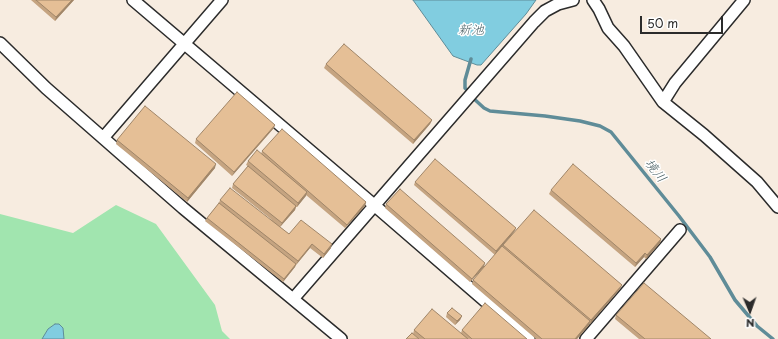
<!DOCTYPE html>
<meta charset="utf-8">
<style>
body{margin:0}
#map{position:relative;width:778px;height:339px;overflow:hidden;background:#f7ece0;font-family:"Playpen Sans",sans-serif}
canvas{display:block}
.north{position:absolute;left:730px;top:291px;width:40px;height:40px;-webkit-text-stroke:3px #fff;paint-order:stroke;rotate:178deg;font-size:11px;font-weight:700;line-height:16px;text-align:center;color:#2b2b2b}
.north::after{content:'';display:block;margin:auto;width:14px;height:18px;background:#2b2b2b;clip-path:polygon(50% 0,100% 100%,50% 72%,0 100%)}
.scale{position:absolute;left:640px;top:16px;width:83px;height:18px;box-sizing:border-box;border:2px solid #2b2b2b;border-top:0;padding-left:5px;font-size:12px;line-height:14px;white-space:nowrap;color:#2b2b2b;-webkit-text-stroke:3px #fff;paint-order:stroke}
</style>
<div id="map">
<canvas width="778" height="339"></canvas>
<div class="north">N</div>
<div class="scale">50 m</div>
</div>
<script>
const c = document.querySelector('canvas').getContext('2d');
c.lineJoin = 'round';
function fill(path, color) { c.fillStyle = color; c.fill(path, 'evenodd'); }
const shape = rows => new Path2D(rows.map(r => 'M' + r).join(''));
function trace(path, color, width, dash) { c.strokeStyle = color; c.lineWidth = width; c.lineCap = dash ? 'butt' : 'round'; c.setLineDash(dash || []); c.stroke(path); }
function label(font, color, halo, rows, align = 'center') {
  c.font = font + ' "Playpen Sans","Klee One",sans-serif'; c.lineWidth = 3; c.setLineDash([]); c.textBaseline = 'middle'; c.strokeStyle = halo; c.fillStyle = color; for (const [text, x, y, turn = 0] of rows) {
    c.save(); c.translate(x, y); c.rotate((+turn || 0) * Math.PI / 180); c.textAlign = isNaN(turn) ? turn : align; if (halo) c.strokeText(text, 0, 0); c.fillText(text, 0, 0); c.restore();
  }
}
const green = shape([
 [116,205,156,224,215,305,222,331,230,339,0,339,0,214,73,233]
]);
const water = shape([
 [413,0,536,0,526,14,481,65,477,65,453,56,413,0],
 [55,324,59,324,63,328,64,339,42,339,48,329,55,324]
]);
const stream = shape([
 [467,90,465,88,465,80,471,59],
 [472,97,484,108,490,111,545,116,580,121,600,126,611,132,679,216,710,257,735,300,757,326,773,339]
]);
const minor = shape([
 [133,0,374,205,529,339],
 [593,0,599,9,608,28,624,46,663,102,704,135,757,182,778,207],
 [0,43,46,88,183,208,341,339],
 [663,102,675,83,744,0],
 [103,138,222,0],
 [293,299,534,22,545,11,558,4,573,0],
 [586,339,680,230]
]);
const wall = shape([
 [31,0,74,0,55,21],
 [326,64,432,120,430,124,413,144,324,68],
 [275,125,273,129,232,176,195,143,196,139],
 [117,140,215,168,187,202,116,144],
 [262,151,366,202,365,206,345,228,306,195,297,207,296,207,295,210,280,227,289,234,331,248,323,258,310,248,296,265,295,267,283,282,205,221,207,218,219,203,220,200,272,220,232,188,233,184,248,166,246,165,248,161,261,154],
 [415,182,516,228,514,232,495,255,414,185],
 [551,190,661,239,660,243,646,259,644,257,635,267,549,194],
 [386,204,484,267,470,282,385,208],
 [503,245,620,289,590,324,589,324,589,325,577,339,536,339,472,284,473,280,503,247],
 [447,313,462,316,460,320,455,325,446,317],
 [616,315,711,339,639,339,615,319],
 [414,330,461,333,462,330,527,339,419,339,413,334]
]);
const shadedWall = shape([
 [72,0,74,0,55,21,56,17],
 [432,120,430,124,413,144,414,140],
 [275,125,273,129,232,176,234,172],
 [216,164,215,168,187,202,188,198],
 [307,192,306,196,297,207,298,203],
 [366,202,365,206,345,228,347,225],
 [296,206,295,210,280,227,282,223],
 [516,228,514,232,495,255,496,251],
 [661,239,660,243,646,259,647,255],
 [312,244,310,248,296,265,298,261],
 [332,244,331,248,323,258,324,254],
 [645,253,644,257,635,267,636,263],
 [485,263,484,267,470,282,472,279],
 [296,264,295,267,283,282,284,279],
 [622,285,620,289,590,324,591,320],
 [462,316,460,320,455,325,457,321],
 [590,321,589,325,577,339,575,339]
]);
const building = shape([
 [36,0,72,0,56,17,36,0],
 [344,44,432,120,414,140,326,64,344,44],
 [237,92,275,125,234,172,196,139,237,92],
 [145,106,216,164,188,198,117,140,145,106],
 [282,129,366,202,347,225,262,151,282,129],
 [257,150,307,192,298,203,248,161,257,150],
 [435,159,516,228,496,251,415,182,435,159],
 [573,164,661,239,647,255,645,253,636,263,551,190,573,164],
 [248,166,296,206,282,223,233,184,248,166],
 [230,188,289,234,301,220,332,244,324,254,312,244,298,261,220,200,230,188],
 [400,189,485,263,472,279,386,204,400,189],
 [219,203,296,264,284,279,207,218,219,203],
 [534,210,622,285,591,320,503,245,534,210],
 [502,246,590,321,575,339,542,339,473,280,502,246],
 [644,283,711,339,645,339,616,315,644,283],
 [485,303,527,339,472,339,462,330,485,303],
 [452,308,462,316,457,321,447,313,452,308],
 [432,309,468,339,425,339,414,330,432,309],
 [412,333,419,339,406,339,412,333]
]);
const waterNames = [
 ["新池",471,30],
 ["境川",655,171,52]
];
fill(green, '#a1e5af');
fill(water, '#81cde0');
trace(water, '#5f8c98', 1);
trace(stream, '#5f8c98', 3.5);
trace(minor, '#2b2b2b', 14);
trace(minor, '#fff', 11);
fill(wall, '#c5a481');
fill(shadedWall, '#a08669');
fill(building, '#e5bf96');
trace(building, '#a08669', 1);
label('italic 13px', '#455c61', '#fff', waterNames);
</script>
